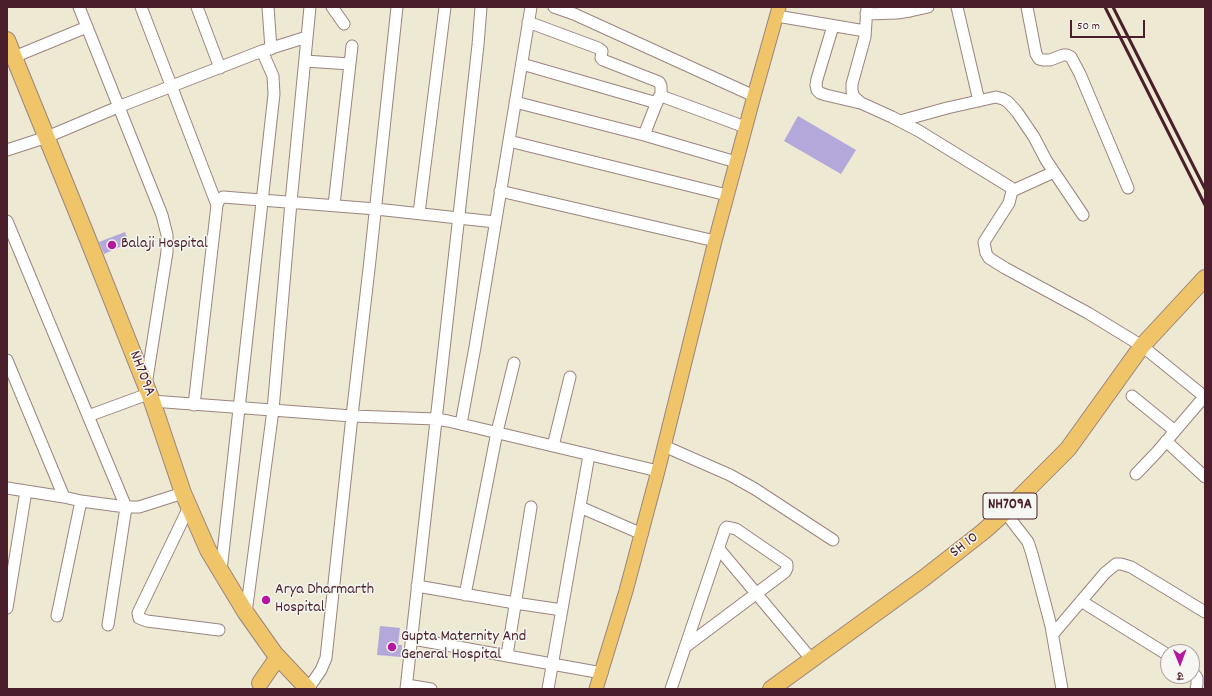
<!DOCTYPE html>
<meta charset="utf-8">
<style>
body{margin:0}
#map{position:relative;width:1212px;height:696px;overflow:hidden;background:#ede9d2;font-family:Dekko,"Playpen Sans Deva",sans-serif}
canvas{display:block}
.frame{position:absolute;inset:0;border:8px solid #4a1f2b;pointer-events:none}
.north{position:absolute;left:1160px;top:644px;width:40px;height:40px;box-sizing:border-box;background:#f6f6f2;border:1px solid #b1a0a2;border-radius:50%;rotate:179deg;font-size:11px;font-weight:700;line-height:16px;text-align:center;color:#4a1f2b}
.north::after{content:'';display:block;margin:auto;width:14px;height:18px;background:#b5179e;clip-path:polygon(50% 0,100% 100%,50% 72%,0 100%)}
.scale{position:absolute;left:1070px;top:20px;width:75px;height:18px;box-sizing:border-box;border:2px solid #4a1f2b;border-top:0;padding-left:5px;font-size:12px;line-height:14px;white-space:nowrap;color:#4a1f2b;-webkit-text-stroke:3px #f6f6f2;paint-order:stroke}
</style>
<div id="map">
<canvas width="1212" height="696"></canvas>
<div class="frame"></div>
<div class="north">उ</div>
<div class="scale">50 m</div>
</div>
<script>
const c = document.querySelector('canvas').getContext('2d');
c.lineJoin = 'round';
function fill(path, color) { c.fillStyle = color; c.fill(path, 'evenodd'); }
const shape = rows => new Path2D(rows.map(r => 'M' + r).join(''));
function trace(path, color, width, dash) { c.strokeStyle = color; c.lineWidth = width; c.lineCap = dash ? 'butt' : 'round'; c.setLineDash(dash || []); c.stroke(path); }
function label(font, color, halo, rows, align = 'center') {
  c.font = font + ' Dekko,sans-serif'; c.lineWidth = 3; c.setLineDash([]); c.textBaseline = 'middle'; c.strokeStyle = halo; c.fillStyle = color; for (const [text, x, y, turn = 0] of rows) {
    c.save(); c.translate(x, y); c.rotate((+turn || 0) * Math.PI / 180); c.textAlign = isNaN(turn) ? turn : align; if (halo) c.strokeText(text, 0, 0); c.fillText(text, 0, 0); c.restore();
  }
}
const building = shape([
 [798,116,856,150,841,174,784,141],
 [125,232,129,243,104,254,99,242],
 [380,626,400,628,398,645,402,645,401,657,377,655]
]);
const minor = shape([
 [79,7,162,215,167,235,167,252,146,385],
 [141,7,217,205],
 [197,7,220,68],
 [268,7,271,49],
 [332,7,344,24],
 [554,7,574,14,754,96],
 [867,7,865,37,852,84,852,91,854,97,861,103,892,117,919,131,1010,187,1012,191,1009,203,984,242,986,253,989,258,1005,268,1088,313,1142,346,1205,397],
 [957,7,979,101],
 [1027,7,1036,54,1039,59,1043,60,1050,60,1063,55,1067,55,1071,57,1080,74,1128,188],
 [866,14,897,13,910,11,928,7],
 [777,16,865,31],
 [528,22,598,48,602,51,601,58,603,60,659,82,661,86,661,93,664,97,745,127],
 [833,26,817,79,816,85,817,90,820,93,826,95,860,103],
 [14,57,87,27],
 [305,61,350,64],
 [522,64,657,103],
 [515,102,644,135,736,162],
 [900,121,947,108,987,99,996,97,1003,99,1008,102,1017,112,1034,137,1046,160,1083,215],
 [644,135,659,97],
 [509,141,727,195],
 [7,150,47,137,118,107,262,51,307,37],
 [500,191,715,241],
 [1012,191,1054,172],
 [334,205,352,46],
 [419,213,445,7],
 [7,221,126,507,108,625],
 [7,360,64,497],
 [1132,396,1175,431],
 [152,401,352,416,436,419,448,421,658,471],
 [194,405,217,205,219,200,223,197,376,209,495,222],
 [88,416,148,394],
 [461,424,475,347,531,7],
 [1166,441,1205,477],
 [553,446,570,377],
 [664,446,730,475,755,489,833,540],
 [1136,474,1157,452,1204,397],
 [7,488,64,497,81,501,126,507,139,507,183,493],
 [189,507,138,613,139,618,147,621,219,630],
 [580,507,642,534],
 [1005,512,1028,542,1032,554,1051,626,1062,689],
 [719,549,812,660],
 [221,571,274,94,273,76,262,51],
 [417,586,515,603,562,610],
 [465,595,497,432,514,363],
 [1081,601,1168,655],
 [7,608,26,491],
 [246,613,273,410,291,202,310,7],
 [57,616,81,501],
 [1053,634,1105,573,1116,564,1121,564,1131,567,1205,612],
 [413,639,602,673],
 [507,655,531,507],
 [1192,671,1197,678,1197,684,1196,689],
 [407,685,431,689],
 [308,689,321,670,326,658,352,416,370,260,397,7],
 [406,689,478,45,481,7],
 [548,689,589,455],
 [671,689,725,529,727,527,736,529,787,564,787,568,785,572,685,647]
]);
const major = shape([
 [596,689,626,591,658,471,715,241,754,96,779,7]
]);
const highway = shape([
 [7,40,85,232,152,401,183,493,208,550,246,613,275,654,308,689],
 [260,683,278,657],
 [771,689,924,578,984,531,1005,512,1068,449,1142,346,1205,278]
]);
const rail = shape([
 [1105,7,1205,205],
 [1113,7,1205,189]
]);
const markers = [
 [112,245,5,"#b5179e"],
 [266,600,5,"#b5179e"],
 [392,647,5,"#b5179e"]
];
const shields = [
 [1010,506,54]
];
const shieldNames = [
 ["NH709A",1010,506]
];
const poiNames = [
 ["Balaji Hospital",121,245],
 ["Arya Dharmarth",275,591],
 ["Hospital",275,609],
 ["Gupta Maternity And",401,638],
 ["General Hospital",401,656]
];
const streetNames = [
 ["NH709A",141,374,69],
 ["SH 10",965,546,-38]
];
fill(building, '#b3a8d9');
trace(minor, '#9c847e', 13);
trace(major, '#9c847e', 15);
trace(highway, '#9c847e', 18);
trace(minor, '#fff', 11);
trace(major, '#f0c469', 13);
trace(highway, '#f0c469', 16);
trace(rail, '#4a1f2b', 3);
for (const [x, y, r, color] of markers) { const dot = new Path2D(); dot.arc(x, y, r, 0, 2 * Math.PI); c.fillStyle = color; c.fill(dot); trace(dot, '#f6f6f2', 1.5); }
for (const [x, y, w] of shields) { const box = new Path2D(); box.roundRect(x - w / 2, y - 13, w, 26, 3); c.fillStyle = '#f6f6f2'; c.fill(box); trace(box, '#4a1f2b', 1); }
label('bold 15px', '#4a1f2b', null, shieldNames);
label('16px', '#4a1f2b', '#f6f6f2', poiNames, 'left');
label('16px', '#4a1f2b', '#f6f6f2', streetNames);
</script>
